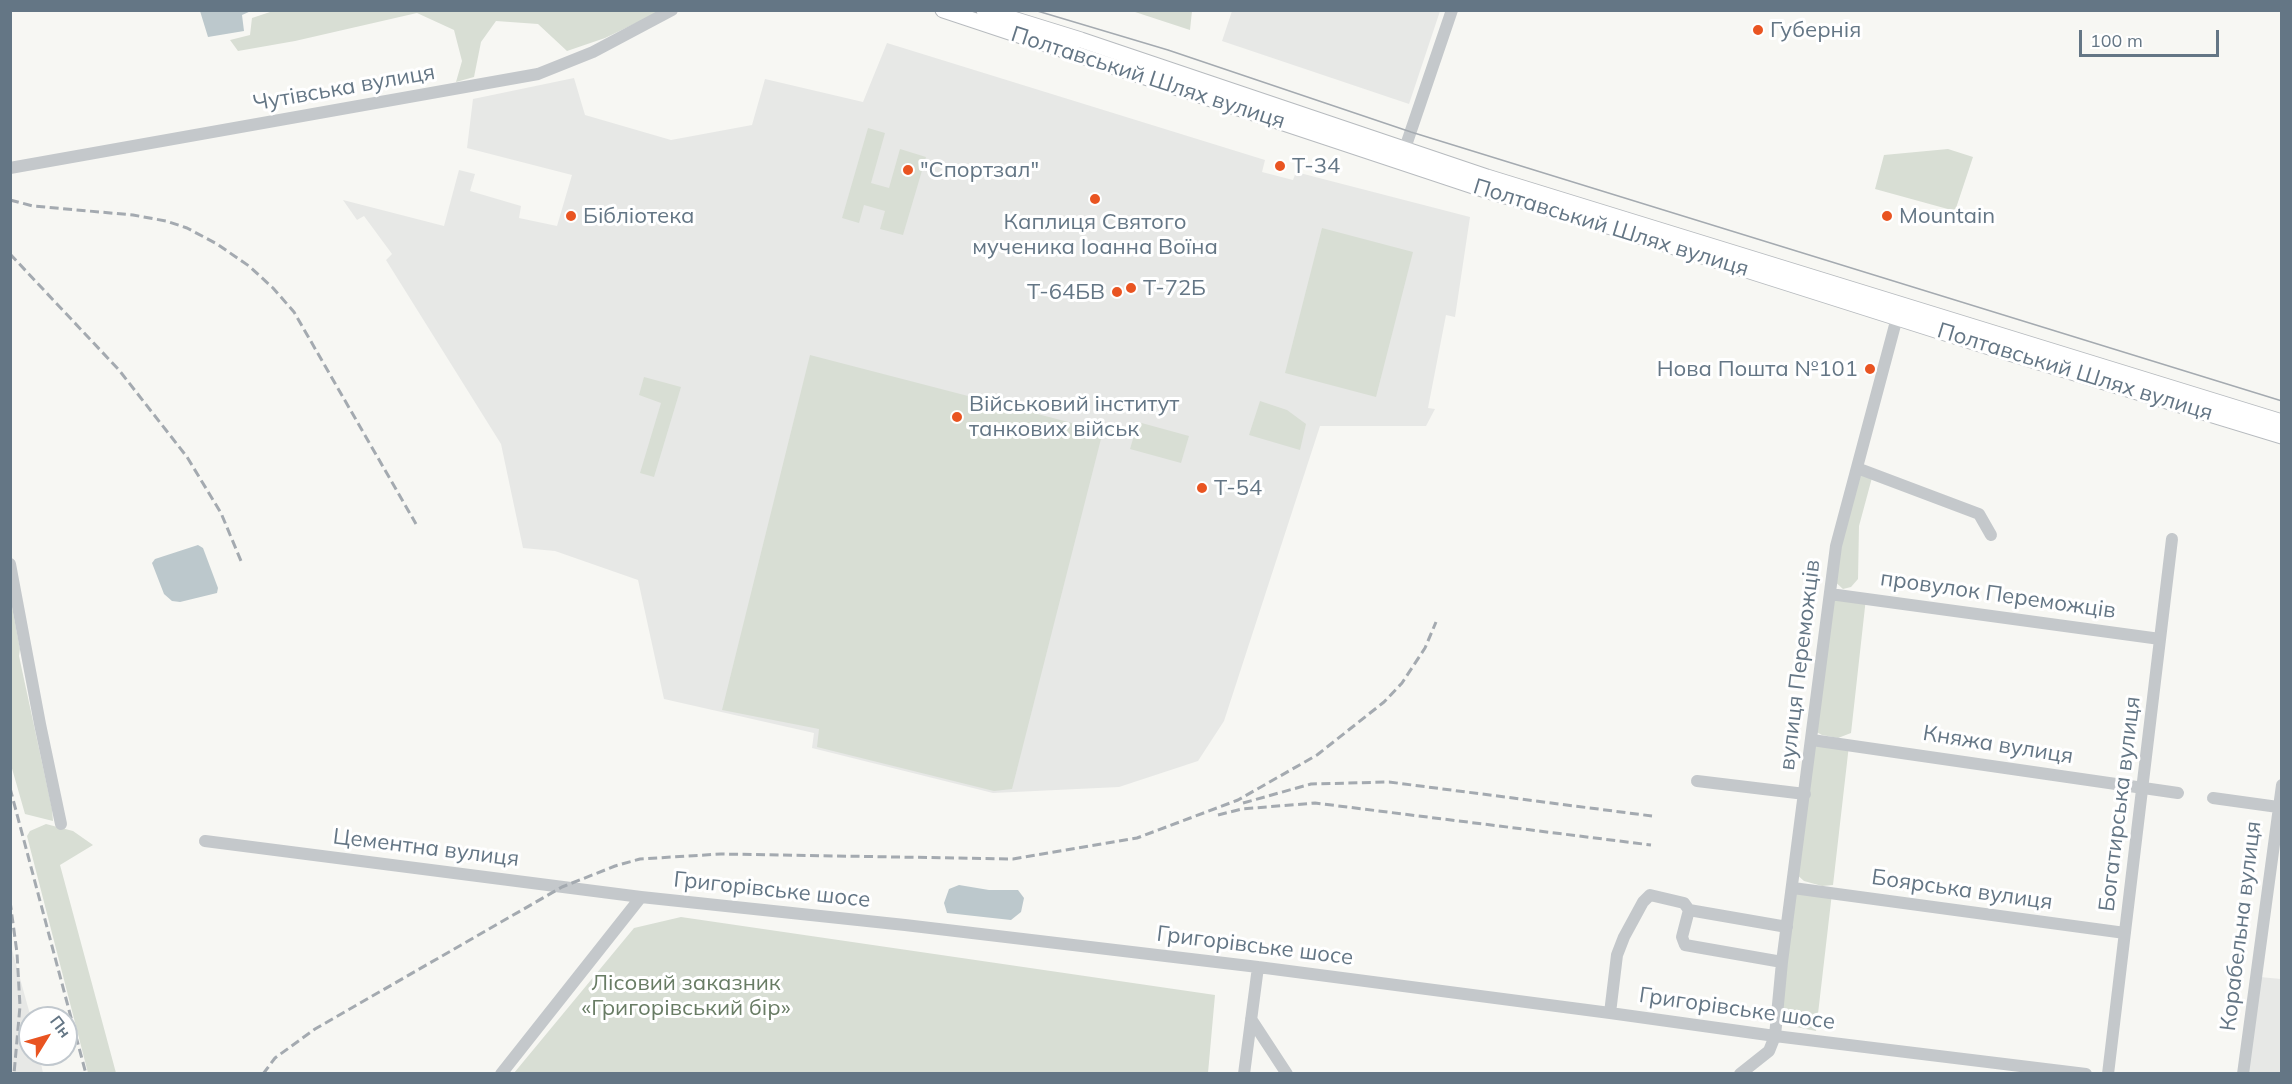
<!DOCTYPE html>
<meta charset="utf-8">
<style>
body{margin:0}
#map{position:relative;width:2292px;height:1084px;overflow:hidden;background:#f7f7f3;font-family:Mulish,sans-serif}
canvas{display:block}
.frame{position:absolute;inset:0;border:12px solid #647685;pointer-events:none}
.north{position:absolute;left:18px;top:1006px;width:60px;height:60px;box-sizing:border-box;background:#fff;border:2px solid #c1c8ce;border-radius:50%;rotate:53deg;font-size:16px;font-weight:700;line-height:24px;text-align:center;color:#647685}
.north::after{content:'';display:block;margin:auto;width:21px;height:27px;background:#e95421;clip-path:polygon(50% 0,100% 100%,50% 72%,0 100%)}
.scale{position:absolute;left:2079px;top:30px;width:140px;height:27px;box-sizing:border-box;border:3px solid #647685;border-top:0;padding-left:8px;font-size:18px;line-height:21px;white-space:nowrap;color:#647685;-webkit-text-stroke:4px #fff;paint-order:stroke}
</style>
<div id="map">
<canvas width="2292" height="1084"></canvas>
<div class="frame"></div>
<div class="north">Пн</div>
<div class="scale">100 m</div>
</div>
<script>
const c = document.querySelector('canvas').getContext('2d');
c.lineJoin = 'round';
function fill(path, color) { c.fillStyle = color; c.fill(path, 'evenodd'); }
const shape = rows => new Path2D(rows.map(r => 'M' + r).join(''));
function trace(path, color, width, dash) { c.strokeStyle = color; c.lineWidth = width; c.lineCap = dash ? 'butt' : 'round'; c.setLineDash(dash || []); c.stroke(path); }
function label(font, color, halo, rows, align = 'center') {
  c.font = font + ' Mulish,sans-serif'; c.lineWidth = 6; c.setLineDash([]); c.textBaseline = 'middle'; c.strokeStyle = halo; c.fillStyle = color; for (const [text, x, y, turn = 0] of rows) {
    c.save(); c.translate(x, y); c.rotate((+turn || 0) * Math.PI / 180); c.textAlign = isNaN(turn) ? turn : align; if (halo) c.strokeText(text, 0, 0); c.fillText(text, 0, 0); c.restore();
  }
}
const built = shape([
 [1232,11,1232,10,1440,11,1409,104,1222,41],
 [887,43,1265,160,1262,172,1293,180,1296,172,1470,217,1455,317,1446,315,1428,408,1435,409,1426,426,1320,426,1224,721,1198,761,1119,787,993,793,812,748,814,733,664,699,638,580,555,551,523,548,501,444,386,260,392,254,364,216,357,220,343,200,444,226,459,170,475,174,470,191,521,206,519,218,557,226,572,175,467,148,473,99,574,78,585,115,671,140,752,125,765,79,863,102],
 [11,946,31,1018,30,1054,39,1054,43,1073,11,1073],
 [2260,977,2281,979,2281,1073,2247,1074]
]);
const green = shape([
 [652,10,657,13,605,38,567,51,538,24,496,21,481,42,474,77,456,82,462,61,454,30,417,13,295,41,238,51,230,40,250,35,252,18,273,11],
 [1132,11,1192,11,1190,30],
 [868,128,885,133,871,183,889,188,900,149,926,157,903,235,880,229,885,211,864,205,859,223,842,218],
 [1948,149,1973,157,1955,211,1875,189,1884,155],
 [1322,228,1413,252,1376,397,1285,373],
 [810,355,1103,431,1012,789,994,791,817,747,819,729,722,710],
 [644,377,681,387,654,477,640,473,661,403,639,395],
 [1260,401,1287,410,1306,424,1300,450,1249,435],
 [1138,422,1189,436,1181,463,1130,449],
 [1857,468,1873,474,1859,526,1858,579,1851,587,1843,589,1832,579],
 [1840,595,1866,598,1851,733,1838,738,1822,735,1813,730,1829,605],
 [10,596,20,649,19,656,52,809,53,821,25,814,11,765],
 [1812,740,1849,745,1833,885,1822,886,1804,881,1795,873],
 [46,824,73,831,93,845,60,865,116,1073,88,1073,27,836,30,831],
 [1793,888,1832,893,1816,1031,1777,1023],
 [681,917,1215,995,1208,1073,514,1073,634,928]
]);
const water = shape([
 [200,11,200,10,251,11,242,15,244,31,208,37],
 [198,545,203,548,218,588,217,593,180,602,172,601,164,594,152,563,155,559],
 [959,885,989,890,1018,890,1024,898,1021,912,1011,920,947,913,944,903,949,889]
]);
const minor = shape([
 [1402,157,1452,10],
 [10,168,538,74,593,52,672,10],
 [1857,468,1979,514,1991,535],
 [10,564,40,724,61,824],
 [1830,594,2160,639],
 [1812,740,2178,793],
 [1697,781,1805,794],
 [2213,798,2278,807],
 [205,841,641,897,905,925,1258,967,1610,1013,1775,1036,2086,1074],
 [1793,888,2125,933],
 [1689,910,1682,937,1685,945,1782,962],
 [1610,1013,1617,955,1624,937,1643,902,1650,895,1684,903,1689,910,1787,927],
 [1251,1019,1287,1074],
 [501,1074,641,897],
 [1244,1074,1258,967],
 [1740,1074,1769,1051,1775,1036,1782,962,1836,546,1899,310],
 [2108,1074,2172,539],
 [2243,1074,2282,785]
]);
const major = shape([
 [943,10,1485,190,1589,220,1986,346,2282,436],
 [984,10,1081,40,1487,177,2282,422]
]);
const tram = shape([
 [1034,10,1168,50,1411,132,2282,401]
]);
const rail = shape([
 [10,200,33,206,133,215,166,221,187,228,217,244,249,266,273,288,294,312,416,524],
 [10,254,119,370,187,457,221,513,241,561],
 [10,788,86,1074],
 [1243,803,1311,784,1389,782,1652,816],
 [1218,815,1242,809,1315,803,1651,845],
 [10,901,17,953,20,1006,14,1074],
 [263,1074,275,1058,315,1029,562,887,615,866,640,859,721,854,1013,859,1137,838,1238,800,1317,755,1384,702,1402,683,1425,648,1436,622]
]);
const markers = [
 [1758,30,6,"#e95421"],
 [1280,166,6,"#e95421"],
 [908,170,6,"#e95421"],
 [1095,199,6,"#e95421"],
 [571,216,6,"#e95421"],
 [1887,216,6,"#e95421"],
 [1131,288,6,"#e95421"],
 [1117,292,6,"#e95421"],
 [1870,369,6,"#e95421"],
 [957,417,6,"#e95421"],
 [1202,488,6,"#e95421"]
];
const poiNames = [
 ["Губернія",1770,30],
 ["T-34",1292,166],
 ["\"Спортзал\"",920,170],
 ["Бібліотека",583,216],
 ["Mountain",1899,216],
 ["Каплиця Святого",1095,222,"center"],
 ["мученика Іоанна Воїна",1095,247,"center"],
 ["Т-72Б",1143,288],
 ["Т-64БВ",1105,292,"right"],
 ["Нова Пошта №101",1858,369,"right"],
 ["Військовий інститут",969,404],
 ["танкових військ",969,429],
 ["Т-54",1214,488]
];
const streetNames = [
 ["Полтавський Шлях вулиця",1148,78,18],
 ["Чутівська вулиця",344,88,-10],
 ["Полтавський Шлях вулиця",1611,228,17],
 ["Полтавський Шлях вулиця",2075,372,17],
 ["провулок Переможців",1998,595,8],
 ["вулиця Переможців",1800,665,-83],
 ["Княжа вулиця",1998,745,9],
 ["Богатирська вулиця",2120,804,-83],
 ["Цементна вулиця",426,848,7],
 ["Григорівське шосе",772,890,6],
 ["Боярська вулиця",1962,890,8],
 ["Корабельна вулиця",2241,926,-83],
 ["Григорівське шосе",1255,946,7],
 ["Григорівське шосе",1737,1009,8]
];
const parkNames = [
 ["Лісовий заказник",686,983],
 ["«Григорівський бір»",686,1008]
];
fill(built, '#e7e8e6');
fill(green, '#d8ded4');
fill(water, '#bcc8cc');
trace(major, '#b7bbbf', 17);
trace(minor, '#c4c8cb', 12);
trace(major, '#fff', 15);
trace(tram, '#a4aab0', 1.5);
trace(rail, '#a4aab0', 3, [9, 4.5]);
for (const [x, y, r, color] of markers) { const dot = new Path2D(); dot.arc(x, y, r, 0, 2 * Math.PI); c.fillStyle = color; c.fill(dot); trace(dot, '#fff', 2); }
label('22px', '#647685', '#fff', poiNames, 'left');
label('22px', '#647685', '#fff', streetNames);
label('22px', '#687c64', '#fff', parkNames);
</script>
